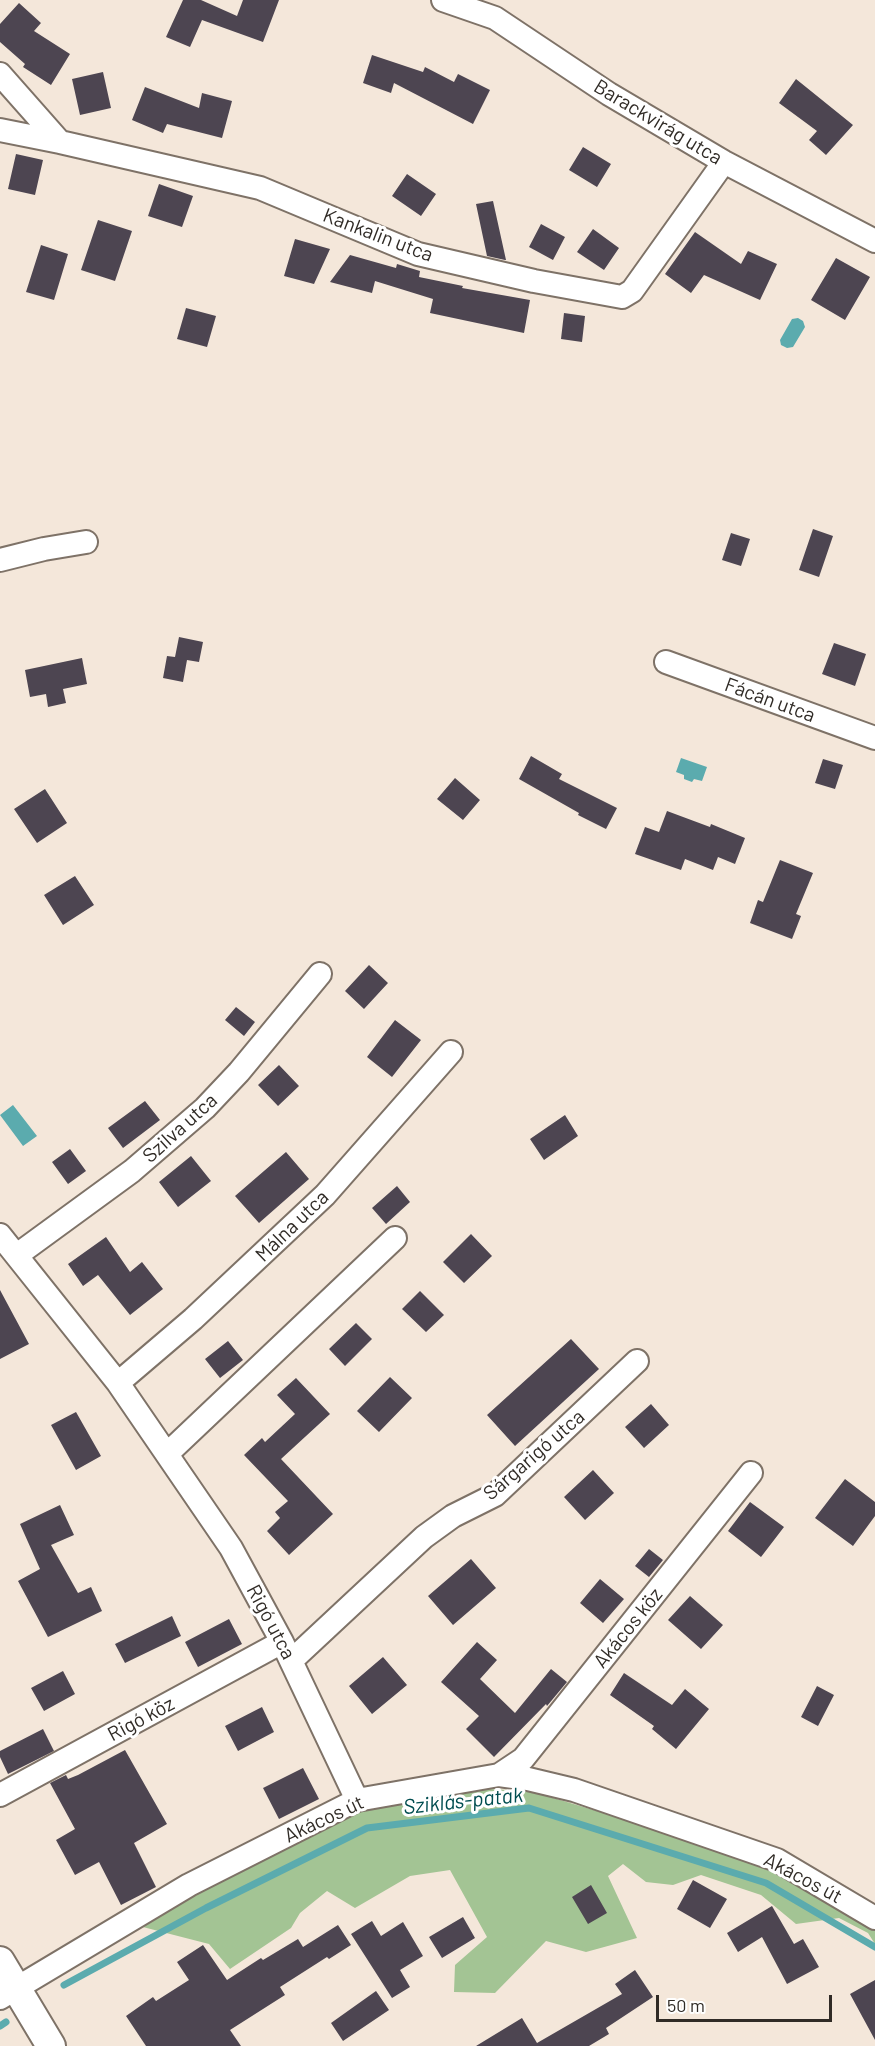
<!DOCTYPE html>
<meta charset="utf-8">
<style>
body{margin:0}
#map{position:relative;width:875px;height:2046px;overflow:hidden;background:#f4e7da;font-family:Barlow,sans-serif}
canvas{display:block}
.scale{position:absolute;left:656px;top:1995px;width:176px;height:27px;box-sizing:border-box;border:3px solid #302b26;border-top:0;padding-left:8px;font-size:18px;line-height:21px;white-space:nowrap;color:#302b26;-webkit-text-stroke:4px #fff;paint-order:stroke}
</style>
<div id="map">
<canvas width="875" height="2046"></canvas>
<div class="scale">50 m</div>
</div>
<script>
const c = document.querySelector('canvas').getContext('2d');
c.lineJoin = 'round';
function fill(path, color) { c.fillStyle = color; c.fill(path, 'evenodd'); }
const shape = rows => new Path2D(rows.map(r => 'M' + r).join(''));
function trace(path, color, width, dash) { c.strokeStyle = color; c.lineWidth = width; c.lineCap = dash ? 'butt' : 'round'; c.setLineDash(dash || []); c.stroke(path); }
function label(font, color, halo, rows, align = 'center') {
  c.font = font + ' Barlow,sans-serif'; c.lineWidth = 6; c.setLineDash([]); c.textBaseline = 'middle'; c.strokeStyle = halo; c.fillStyle = color; for (const [text, x, y, turn = 0] of rows) {
    c.save(); c.translate(x, y); c.rotate((+turn || 0) * Math.PI / 180); c.textAlign = isNaN(turn) ? turn : align; if (halo) c.strokeText(text, 0, 0); c.fillText(text, 0, 0); c.restore();
  }
}
const green = shape([
 [489,1789,530,1791,627,1820,797,1880,875,1928,875,1944,868,1933,839,1918,796,1924,761,1895,701,1875,673,1885,646,1882,623,1864,608,1876,637,1938,586,1952,546,1941,495,1993,454,1992,455,1965,487,1937,450,1870,410,1876,355,1908,327,1891,300,1913,291,1928,230,1969,209,1944,139,1926,211,1883,364,1810]
]);
const water = shape([
 [798,318,803,321,805,327,793,347,787,348,781,345,780,340,792,319],
 [681,758,707,767,702,781,694,779,692,782,684,779,684,775,676,772],
 [13,1105,37,1136,23,1146,0,1115]
]);
const stream = shape([
 [64,1985,206,1908,367,1828,529,1808,766,1883,875,1947],
 [0,2026,6,2022]
]);
const building = shape([
 [183,0,201,0,237,16,243,0,279,0,263,42,202,20,190,47,166,37],
 [19,3,41,23,34,31,70,54,51,85,23,67,25,64,0,42,0,24],
 [372,55,423,72,425,67,454,82,458,74,490,90,473,124,394,83,391,93,363,83],
 [103,72,111,108,80,115,72,79],
 [796,79,853,125,826,155,809,140,817,131,779,103],
 [145,87,199,108,202,93,232,101,222,138,167,124,163,133,132,120],
 [583,147,611,164,597,187,569,170],
 [16,154,43,160,35,195,8,189],
 [407,174,436,194,421,216,392,196],
 [159,184,193,196,182,227,148,216],
 [493,201,506,260,505,260,487,256,476,204],
 [98,220,132,231,115,281,81,270],
 [541,224,565,237,553,260,529,247],
 [593,229,619,248,604,270,577,252],
 [695,232,741,264,748,251,777,264,760,300,704,275,691,293,665,274],
 [295,239,330,249,314,284,284,276],
 [41,245,68,254,54,300,26,292],
 [350,255,396,268,397,264,420,271,419,277,463,286,462,288,530,300,524,333,430,313,433,299,375,281,372,293,330,282],
 [836,258,870,277,845,320,811,300],
 [186,308,216,316,207,347,177,339],
 [564,313,585,316,582,342,561,339],
 [813,529,833,536,819,577,799,570],
 [731,533,750,539,741,566,722,560],
 [179,637,203,642,199,662,187,660,183,682,163,678,167,656,175,657],
 [834,643,866,654,855,686,822,674],
 [82,658,87,684,63,689,66,703,48,707,46,694,30,697,25,670],
 [531,756,562,774,559,779,617,808,606,829,578,815,579,813,519,779],
 [823,759,843,765,835,789,815,783],
 [455,778,480,800,463,820,437,799],
 [45,789,67,823,37,843,14,809],
 [667,811,710,827,711,824,745,838,735,864,718,857,713,870,685,859,681,870,635,854,645,827,659,832],
 [780,860,813,873,796,914,801,916,792,939,750,923,758,900,763,902],
 [75,876,94,905,63,925,44,895],
 [369,965,388,983,364,1009,345,991],
 [236,1007,255,1022,244,1036,225,1020],
 [395,1020,421,1040,392,1077,367,1057],
 [279,1065,299,1086,278,1106,258,1085],
 [145,1101,160,1120,123,1148,108,1128],
 [565,1115,578,1136,544,1160,530,1139],
 [70,1149,86,1171,68,1184,52,1162],
 [286,1152,309,1179,259,1223,235,1196],
 [191,1156,211,1181,178,1207,159,1182],
 [397,1186,410,1202,386,1224,372,1208],
 [471,1234,492,1256,464,1283,443,1262],
 [106,1237,130,1272,142,1262,163,1289,130,1315,98,1275,83,1286,68,1264],
 [0,1290,29,1344,0,1359],
 [420,1291,444,1315,426,1332,402,1309],
 [356,1323,372,1339,345,1366,329,1349],
 [571,1339,599,1369,515,1446,487,1415],
 [228,1341,243,1360,220,1378,205,1359],
 [390,1377,412,1398,379,1432,357,1411],
 [296,1378,330,1414,281,1459,333,1514,289,1555,267,1531,280,1518,275,1512,288,1501,244,1455,262,1438,265,1442,295,1414,277,1395],
 [651,1404,669,1425,644,1448,625,1427],
 [76,1412,101,1456,76,1470,51,1425],
 [593,1470,614,1493,585,1520,564,1497],
 [845,1479,875,1502,875,1516,853,1546,815,1518],
 [750,1502,784,1527,761,1557,728,1531],
 [60,1505,74,1535,51,1545,78,1593,91,1587,102,1611,48,1637,18,1581,40,1569,20,1524],
 [649,1549,663,1560,649,1577,635,1566],
 [471,1559,496,1588,453,1625,428,1596],
 [600,1579,624,1599,603,1623,580,1603],
 [690,1596,723,1625,701,1649,668,1620],
 [172,1616,181,1636,125,1663,115,1644],
 [229,1619,242,1644,198,1667,185,1642],
 [477,1642,497,1660,480,1679,515,1713,551,1669,567,1682,547,1706,546,1704,494,1757,466,1729,479,1716,441,1682],
 [383,1657,407,1685,372,1714,349,1686],
 [63,1671,75,1694,44,1711,31,1688],
 [624,1673,672,1705,685,1689,709,1709,676,1749,652,1729,654,1726,610,1695],
 [817,1686,834,1695,818,1726,801,1717],
 [262,1707,274,1732,238,1751,225,1726],
 [43,1729,54,1751,8,1774,0,1757,0,1751],
 [125,1750,167,1824,134,1843,156,1887,121,1905,99,1862,75,1875,56,1840,75,1829,50,1783,66,1775,68,1779,78,1775],
 [303,1768,319,1799,279,1819,263,1788],
 [693,1880,727,1899,710,1928,677,1909],
 [591,1885,607,1913,588,1924,572,1897],
 [772,1906,794,1944,803,1939,819,1967,787,1984,762,1937,738,1952,727,1933],
 [463,1917,475,1938,442,1958,429,1937],
 [372,1921,381,1936,403,1922,423,1956,400,1970,410,1987,392,1998,351,1934],
 [338,1925,351,1945,329,1959,327,1957,280,1987,285,1995,230,2030,241,2046,146,2046,126,2016,153,1997,156,2001,189,1980,177,1962,203,1945,227,1980,261,1958,263,1960,298,1939,303,1947],
 [635,1970,653,1997,606,2028,609,2034,589,2046,476,2046,522,2018,537,2043,622,1994,615,1984],
 [875,1980,875,2040,850,1994],
 [376,1991,389,2010,343,2041,331,2023]
]);
const minor = shape([
 [443,0,495,18,609,94,724,162,875,241],
 [0,74,60,142,260,188,418,254,534,281,622,297,632,291,724,162],
 [0,130,60,142],
 [0,560,44,549,86,542],
 [666,662,875,738],
 [0,1235,118,1383,231,1548,282,1642,357,1800],
 [17,1255,132,1171,205,1108,239,1072,320,974],
 [118,1383,193,1319,325,1195,451,1052],
 [167,1454,395,1238],
 [291,1661,424,1537,453,1516,495,1495,637,1361],
 [499,1775,523,1759,751,1473],
 [0,1795,282,1642],
 [0,1998,189,1885,357,1800,499,1775,528,1779,574,1790,777,1860,875,1918]
]);
const major = shape([
 [0,1961,51,2046]
]);
const streetNames = [
 ["Barackvirág utca",658,122,31],
 ["Kankalin utca",378,235,21],
 ["Fácán utca",770,700,20],
 ["Szilva utca",180,1128,-42],
 ["Málna utca",292,1226,-44],
 ["Sárgarigó utca",534,1455,-41],
 ["Rigó utca",271,1622,62],
 ["Akácos köz",628,1628,-51],
 ["Rigó köz",141,1719,-28],
 ["Akácos út",324,1819,-25],
 ["Akácos út",803,1878,28]
];
const waterNames = [
 ["Sziklás-patak",463,1801,-6]
];
fill(green, '#a3c494');
fill(water, '#5babae');
trace(stream, '#5babae', 7);
fill(building, '#4d4551');
trace(minor, '#7e7267', 26);
trace(major, '#7e7267', 32);
trace(minor, '#fff', 22);
trace(major, '#fff', 28);
label('20px', '#302b26', '#fff', streetNames);
label('italic 21px', '#004d50', '#fff', waterNames);
</script>
